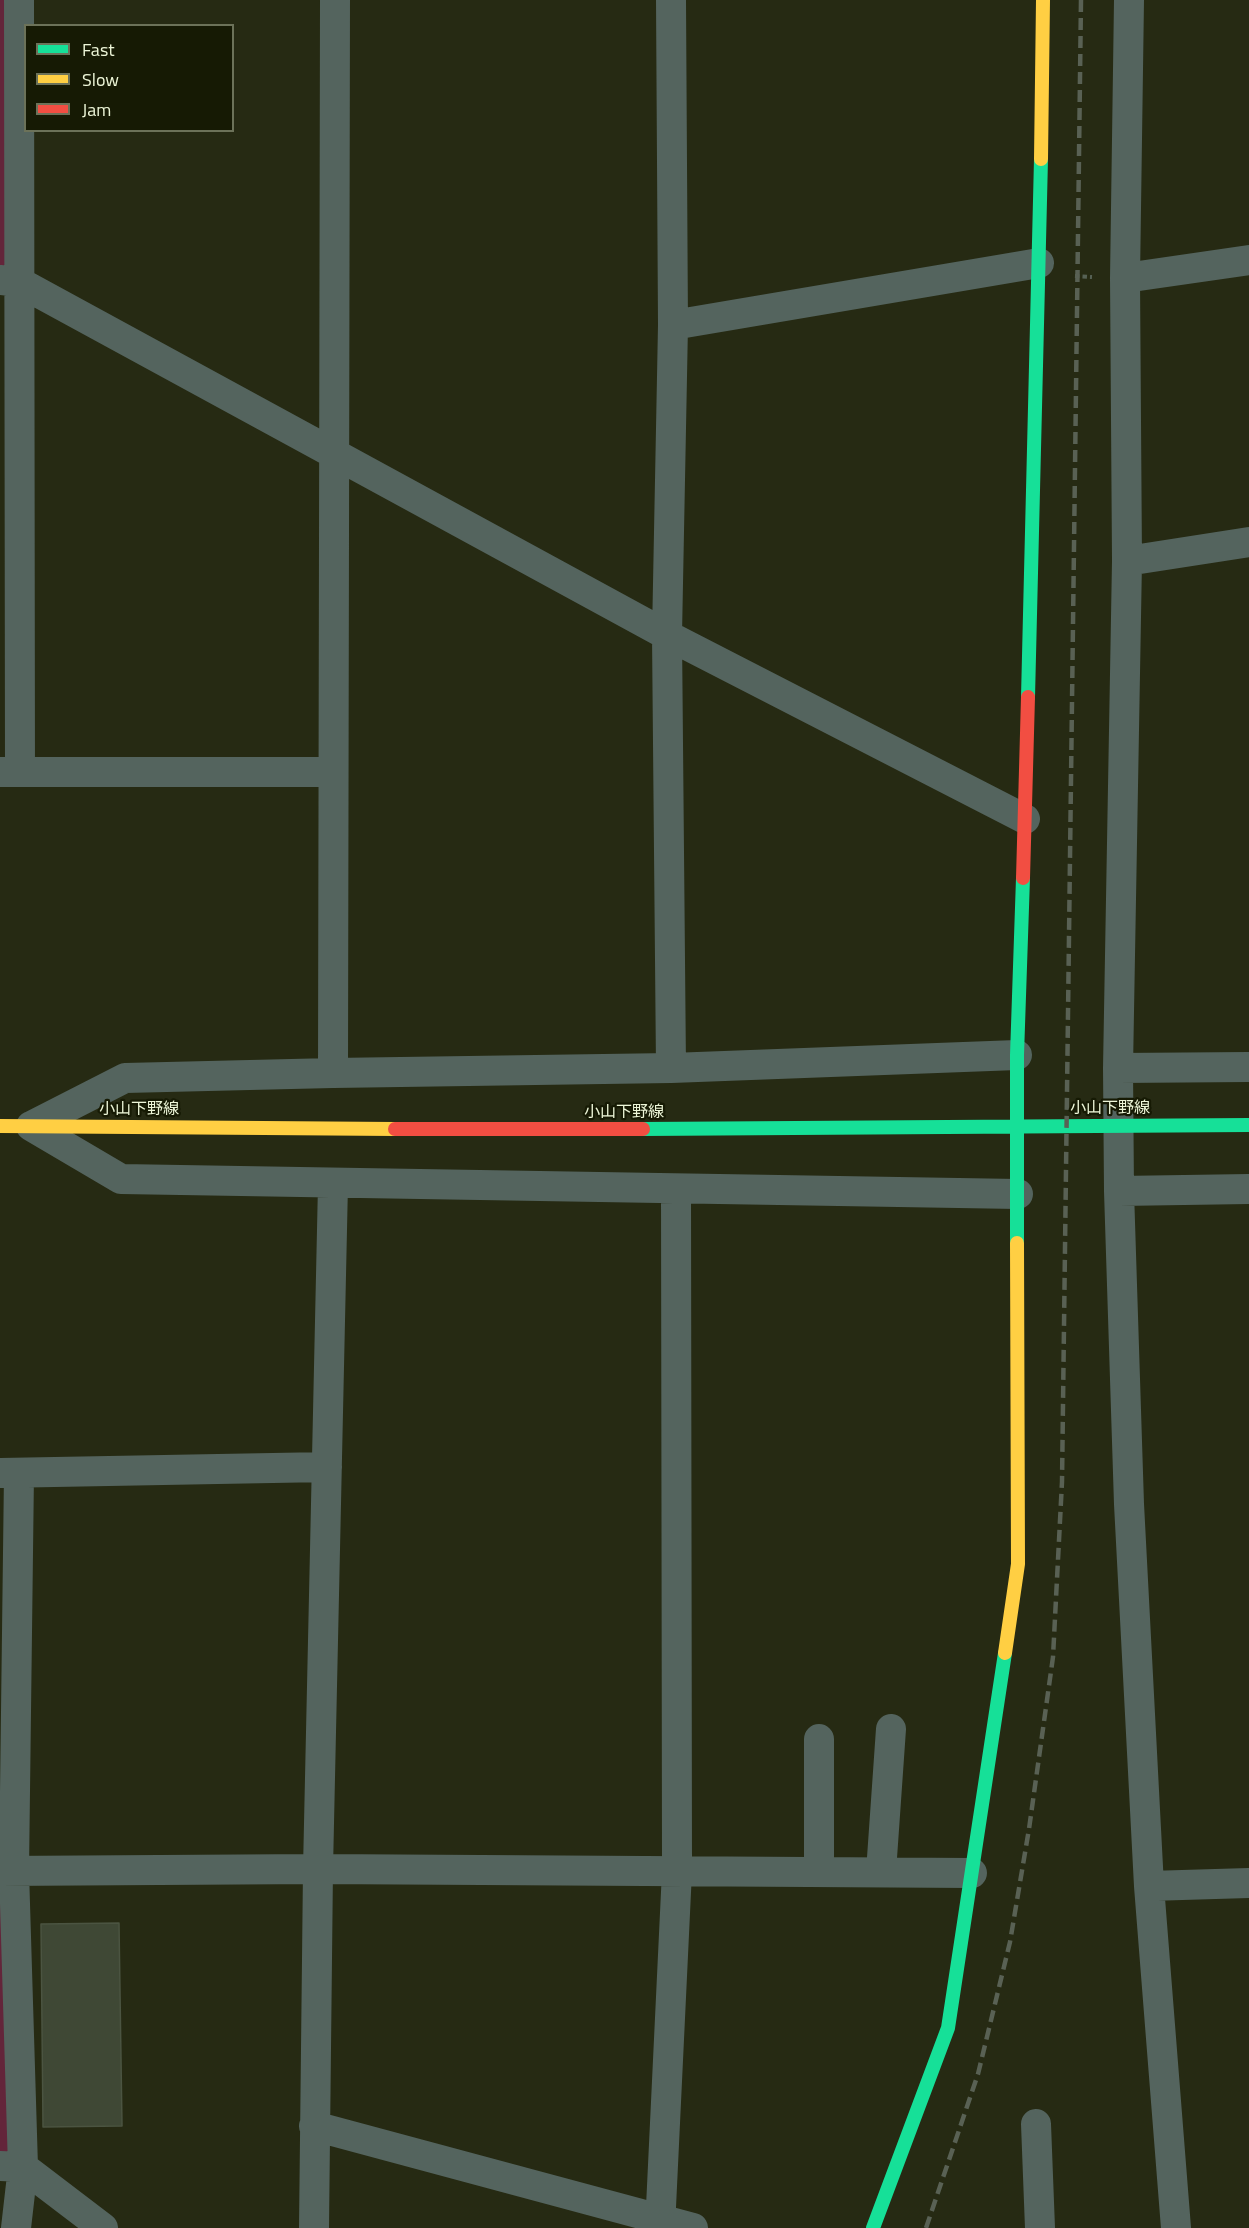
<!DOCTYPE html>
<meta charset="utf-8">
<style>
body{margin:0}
#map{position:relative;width:1249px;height:2228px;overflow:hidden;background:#262a13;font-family:"Titillium Web",sans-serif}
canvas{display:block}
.legend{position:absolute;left:24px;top:24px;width:210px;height:108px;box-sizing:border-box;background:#161a04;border:2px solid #6c7259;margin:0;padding:8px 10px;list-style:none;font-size:18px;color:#edf6d8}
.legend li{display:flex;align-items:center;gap:12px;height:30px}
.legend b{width:30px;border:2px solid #6c7259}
</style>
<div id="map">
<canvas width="1249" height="2228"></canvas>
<ul class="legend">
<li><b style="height:8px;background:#16e098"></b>Fast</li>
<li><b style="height:8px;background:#ffcf43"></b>Slow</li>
<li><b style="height:8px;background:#f24e42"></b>Jam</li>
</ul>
</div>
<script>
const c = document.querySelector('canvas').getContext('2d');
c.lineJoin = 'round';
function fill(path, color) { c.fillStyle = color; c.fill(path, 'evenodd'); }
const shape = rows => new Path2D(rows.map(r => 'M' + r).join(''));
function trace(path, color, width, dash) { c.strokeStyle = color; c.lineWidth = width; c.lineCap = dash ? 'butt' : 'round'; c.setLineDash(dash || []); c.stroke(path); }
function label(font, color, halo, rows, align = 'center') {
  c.font = font + ' "Titillium Web","Noto Sans JP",sans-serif'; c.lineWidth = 4.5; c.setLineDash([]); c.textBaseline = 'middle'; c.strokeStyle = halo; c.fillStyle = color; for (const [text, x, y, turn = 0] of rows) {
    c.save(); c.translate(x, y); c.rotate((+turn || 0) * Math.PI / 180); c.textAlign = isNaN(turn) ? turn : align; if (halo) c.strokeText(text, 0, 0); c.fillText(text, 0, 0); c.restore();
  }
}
const green = shape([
 [0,0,5,0,6,269,0,269],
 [0,1881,11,2155,0,2155]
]);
const building = shape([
 [119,1923,122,2126,43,2127,41,1924,119,1923]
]);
const path = shape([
 [1075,276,1092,277]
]);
const street = shape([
 [19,0,20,772],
 [1129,0,1125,278,1127,561,1118,1068,1119,1191,1129,1504,1149,1886,1176,2228],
 [1125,278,1249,260],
 [0,280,19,282,667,635,1025,819],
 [673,325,1039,263],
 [1127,561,1249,542],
 [0,772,332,772],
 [671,1068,667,635,673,325,671,0],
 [1118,1068,1249,1067],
 [333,1073,335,0],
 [31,1126,121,1179,1018,1194],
 [31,1126,125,1078,333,1073,671,1068,1017,1055],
 [1119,1191,1249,1189],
 [0,1473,327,1467],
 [0,1871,318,1869,972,1873],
 [819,1872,819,1739],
 [881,1872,891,1729],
 [1149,1886,1249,1883],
 [1036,2124,1040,2228],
 [314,2126,693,2228],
 [0,2166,23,2167,103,2228],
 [16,2228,23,2167,14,1871,19,1473],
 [314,2228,318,1869,333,1184],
 [660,2228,677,1871,676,1189]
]);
const fast = shape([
 [1028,697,1041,159],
 [643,1129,1249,1125],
 [1017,1243,1017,1055,1023,878],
 [873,2228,948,2028,1005,1653]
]);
const slow = shape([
 [1041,159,1043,0],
 [0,1126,395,1129],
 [1005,1653,1018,1564,1017,1243]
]);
const jam = shape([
 [1023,878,1028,697],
 [395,1129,643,1129]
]);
const rail = shape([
 [926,2228,978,2074,1010,1942,1029,1829,1053,1657,1062,1482,1081,0]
]);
const streetNames = [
 ["小山下野線",1110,1109],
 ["小山下野線",139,1110],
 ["小山下野線",624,1113]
];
fill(green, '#63253a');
fill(building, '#3f4835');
trace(building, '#4b5441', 1.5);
trace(path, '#566154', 4, [4.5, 3]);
trace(street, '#54645e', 30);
trace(fast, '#16e098', 14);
trace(slow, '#ffcf43', 14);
trace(jam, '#f24e42', 14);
trace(rail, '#596154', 4.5, [12, 6]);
label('16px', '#edf6d8', '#161a04', streetNames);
</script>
